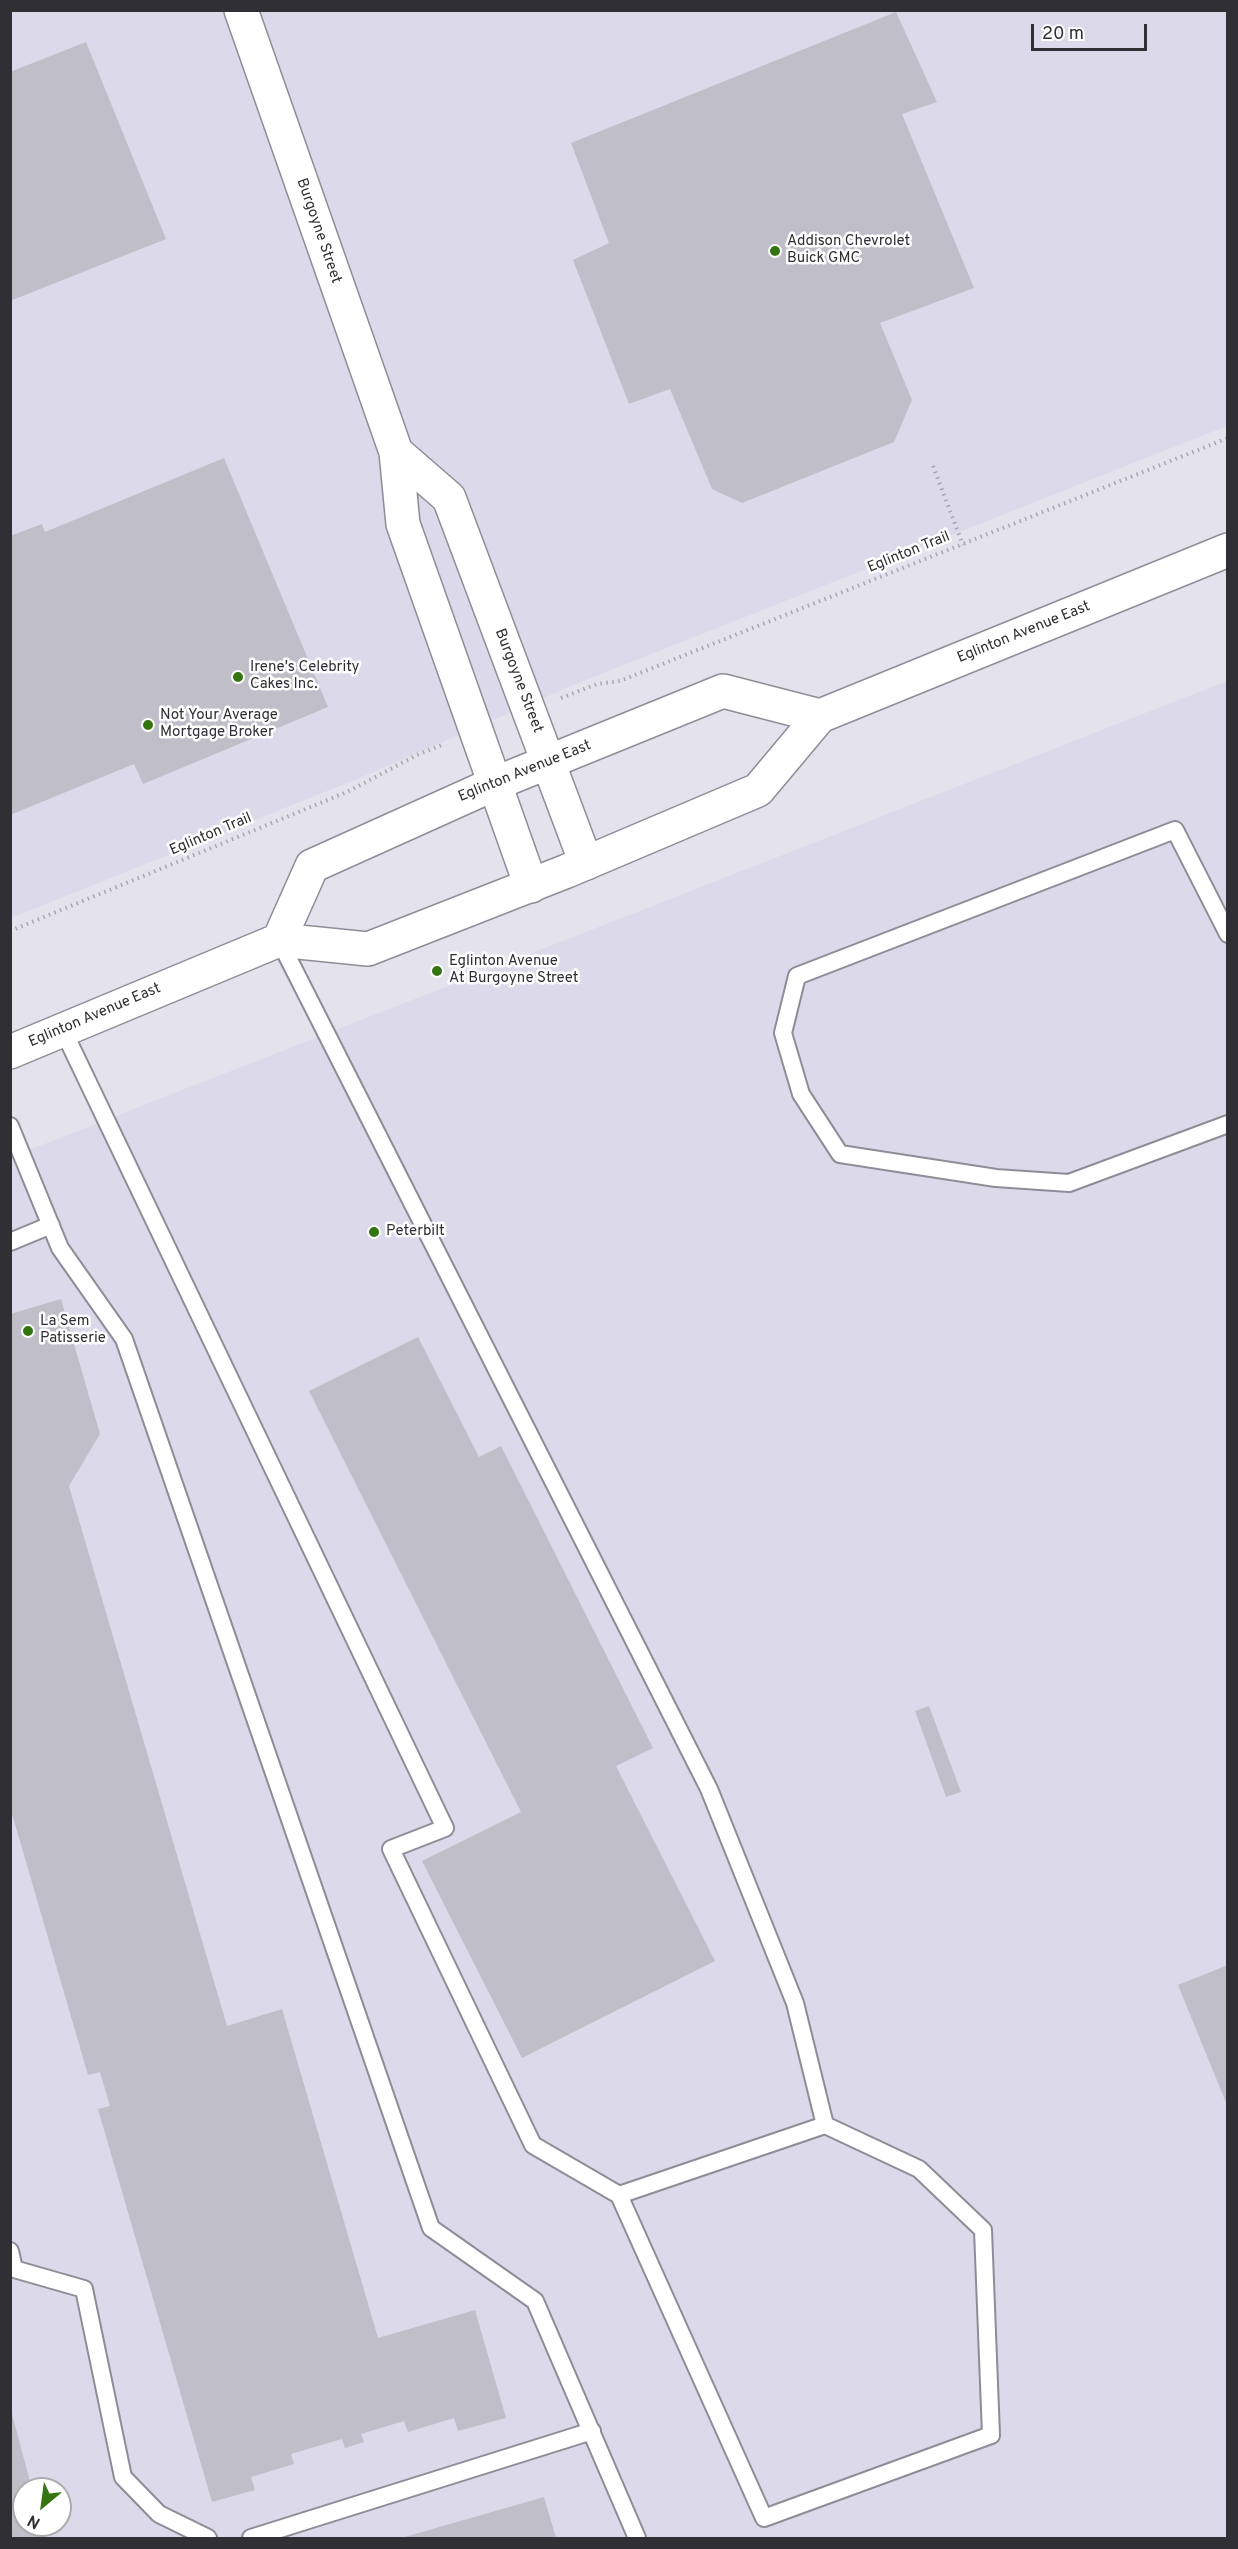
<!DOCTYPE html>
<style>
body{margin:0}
#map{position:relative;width:1238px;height:2549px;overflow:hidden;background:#e4e3ed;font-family:Overpass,sans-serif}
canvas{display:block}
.frame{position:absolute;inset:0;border:12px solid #303034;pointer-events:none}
.north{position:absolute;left:12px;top:2477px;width:60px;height:60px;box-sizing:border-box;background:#fff;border:2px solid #acacae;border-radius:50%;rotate:209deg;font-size:16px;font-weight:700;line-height:24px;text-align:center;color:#303034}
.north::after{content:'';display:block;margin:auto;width:21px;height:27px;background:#347511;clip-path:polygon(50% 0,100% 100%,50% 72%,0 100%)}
.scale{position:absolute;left:1031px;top:24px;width:116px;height:27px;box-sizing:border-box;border:3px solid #303034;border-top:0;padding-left:8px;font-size:18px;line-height:21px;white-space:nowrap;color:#303034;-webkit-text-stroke:4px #fff;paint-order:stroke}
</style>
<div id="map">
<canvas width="1238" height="2549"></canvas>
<div class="frame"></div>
<div class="north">N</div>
<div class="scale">20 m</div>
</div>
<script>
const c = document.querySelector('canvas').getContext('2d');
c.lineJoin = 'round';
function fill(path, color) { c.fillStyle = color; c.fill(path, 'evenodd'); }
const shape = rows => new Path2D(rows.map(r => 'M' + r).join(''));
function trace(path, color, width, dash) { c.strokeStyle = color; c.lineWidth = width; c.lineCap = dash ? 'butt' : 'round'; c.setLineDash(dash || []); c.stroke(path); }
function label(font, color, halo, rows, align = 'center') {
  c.font = font + ' Overpass,sans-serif'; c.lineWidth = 5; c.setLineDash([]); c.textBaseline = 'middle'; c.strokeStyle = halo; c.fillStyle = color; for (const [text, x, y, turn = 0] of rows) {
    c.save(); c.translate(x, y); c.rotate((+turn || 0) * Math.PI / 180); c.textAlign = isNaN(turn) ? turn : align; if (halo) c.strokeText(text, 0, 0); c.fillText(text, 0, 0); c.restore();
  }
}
const built = shape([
 [11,11,1227,11,1227,426,571,686,362,777,11,918],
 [1227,681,1227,2538,11,2538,11,1157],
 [24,2489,60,2489,60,2525,24,2525]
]);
const building = shape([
 [896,12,937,102,902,114,974,288,880,323,912,400,894,442,742,503,712,489,670,389,629,404,573,260,609,243,571,143],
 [86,42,166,239,10,301,10,72],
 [224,458,328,707,143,784,134,764,10,815,10,536,42,524,45,532],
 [61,1299,100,1434,69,1486,227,2026,282,2009,378,2338,475,2310,506,2418,458,2431,454,2418,408,2432,404,2421,361,2434,364,2442,345,2448,342,2439,291,2454,294,2464,251,2477,255,2490,212,2502,98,2109,110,2106,100,2072,88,2075,10,1807,10,1314],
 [418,1337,479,1457,501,1446,653,1748,616,1766,715,1961,522,2058,422,1861,521,1812,309,1391],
 [929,1706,961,1792,946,1797,915,1711],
 [1228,1965,1228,2105,1227,2105,1178,1985],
 [11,2410,32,2489,24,2489,24,2525,42,2525,46,2538,10,2538],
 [544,2497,556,2538,401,2538]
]);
const path = shape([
 [933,466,963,545],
 [561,698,597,684,620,681,1228,438],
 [10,931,347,792,417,755,442,745]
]);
const lane = shape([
 [1228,934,1175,830,797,976,783,1033,801,1094,840,1154,996,1178,1069,1183,1228,1124],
 [279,940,709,1789,795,2003,825,2125],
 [63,1030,445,1828,391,1849,533,2145,619,2195,764,2518,991,2435,983,2230,919,2169,825,2125,619,2195],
 [10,1126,60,1248,124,1339,431,2228,535,2301,637,2538],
 [10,1242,51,1225],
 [10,2251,14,2269,84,2289,123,2477,159,2514,208,2538],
 [251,2538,592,2431]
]);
const street = shape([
 [241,10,396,452,403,524,531,886],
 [396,452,449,498,586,863]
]);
const primary = shape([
 [279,940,312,866,494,784,723,691,820,716],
 [10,1052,279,940,368,949,567,871,758,790,820,716,1228,550]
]);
const markers = [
 [775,251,6,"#347511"],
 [238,677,6,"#347511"],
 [148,725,6,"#347511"],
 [437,971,6,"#347511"],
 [374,1232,6,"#347511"],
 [28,1331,6,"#347511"]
];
const streetNames = [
 ["Burgoyne Street",318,231,71],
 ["Eglinton Trail",909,553,-22],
 ["Eglinton Avenue East",1024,633,-22],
 ["Burgoyne Street",518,681,69],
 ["Eglinton Avenue East",525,772,-22],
 ["Eglinton Trail",211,835,-23],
 ["Eglinton Avenue East",95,1016,-23]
];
const poiNames = [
 ["Addison Chevrolet",787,242],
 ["Buick GMC",787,259],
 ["Irene's Celebrity",250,668],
 ["Cakes Inc.",250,685],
 ["Not Your Average",160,716],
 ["Mortgage Broker",160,733],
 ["Eglinton Avenue",449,962],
 ["At Burgoyne Street",449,979],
 ["Peterbilt",386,1232],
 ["La Sem",40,1322],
 ["Patisserie",40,1339]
];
fill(built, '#dcd9eb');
fill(building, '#c0bfc9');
trace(lane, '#8e8d97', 20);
trace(street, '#8e8d97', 36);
trace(primary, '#8e8d97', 36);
trace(path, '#a7a7ae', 4, [1.5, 4.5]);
trace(lane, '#fff', 16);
trace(street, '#fff', 33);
trace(primary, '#fff', 33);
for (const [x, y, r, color] of markers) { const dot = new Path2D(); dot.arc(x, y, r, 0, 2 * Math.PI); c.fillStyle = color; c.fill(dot); trace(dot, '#fff', 2); }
label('15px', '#303034', '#fff', streetNames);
label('15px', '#303034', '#fff', poiNames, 'left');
</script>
